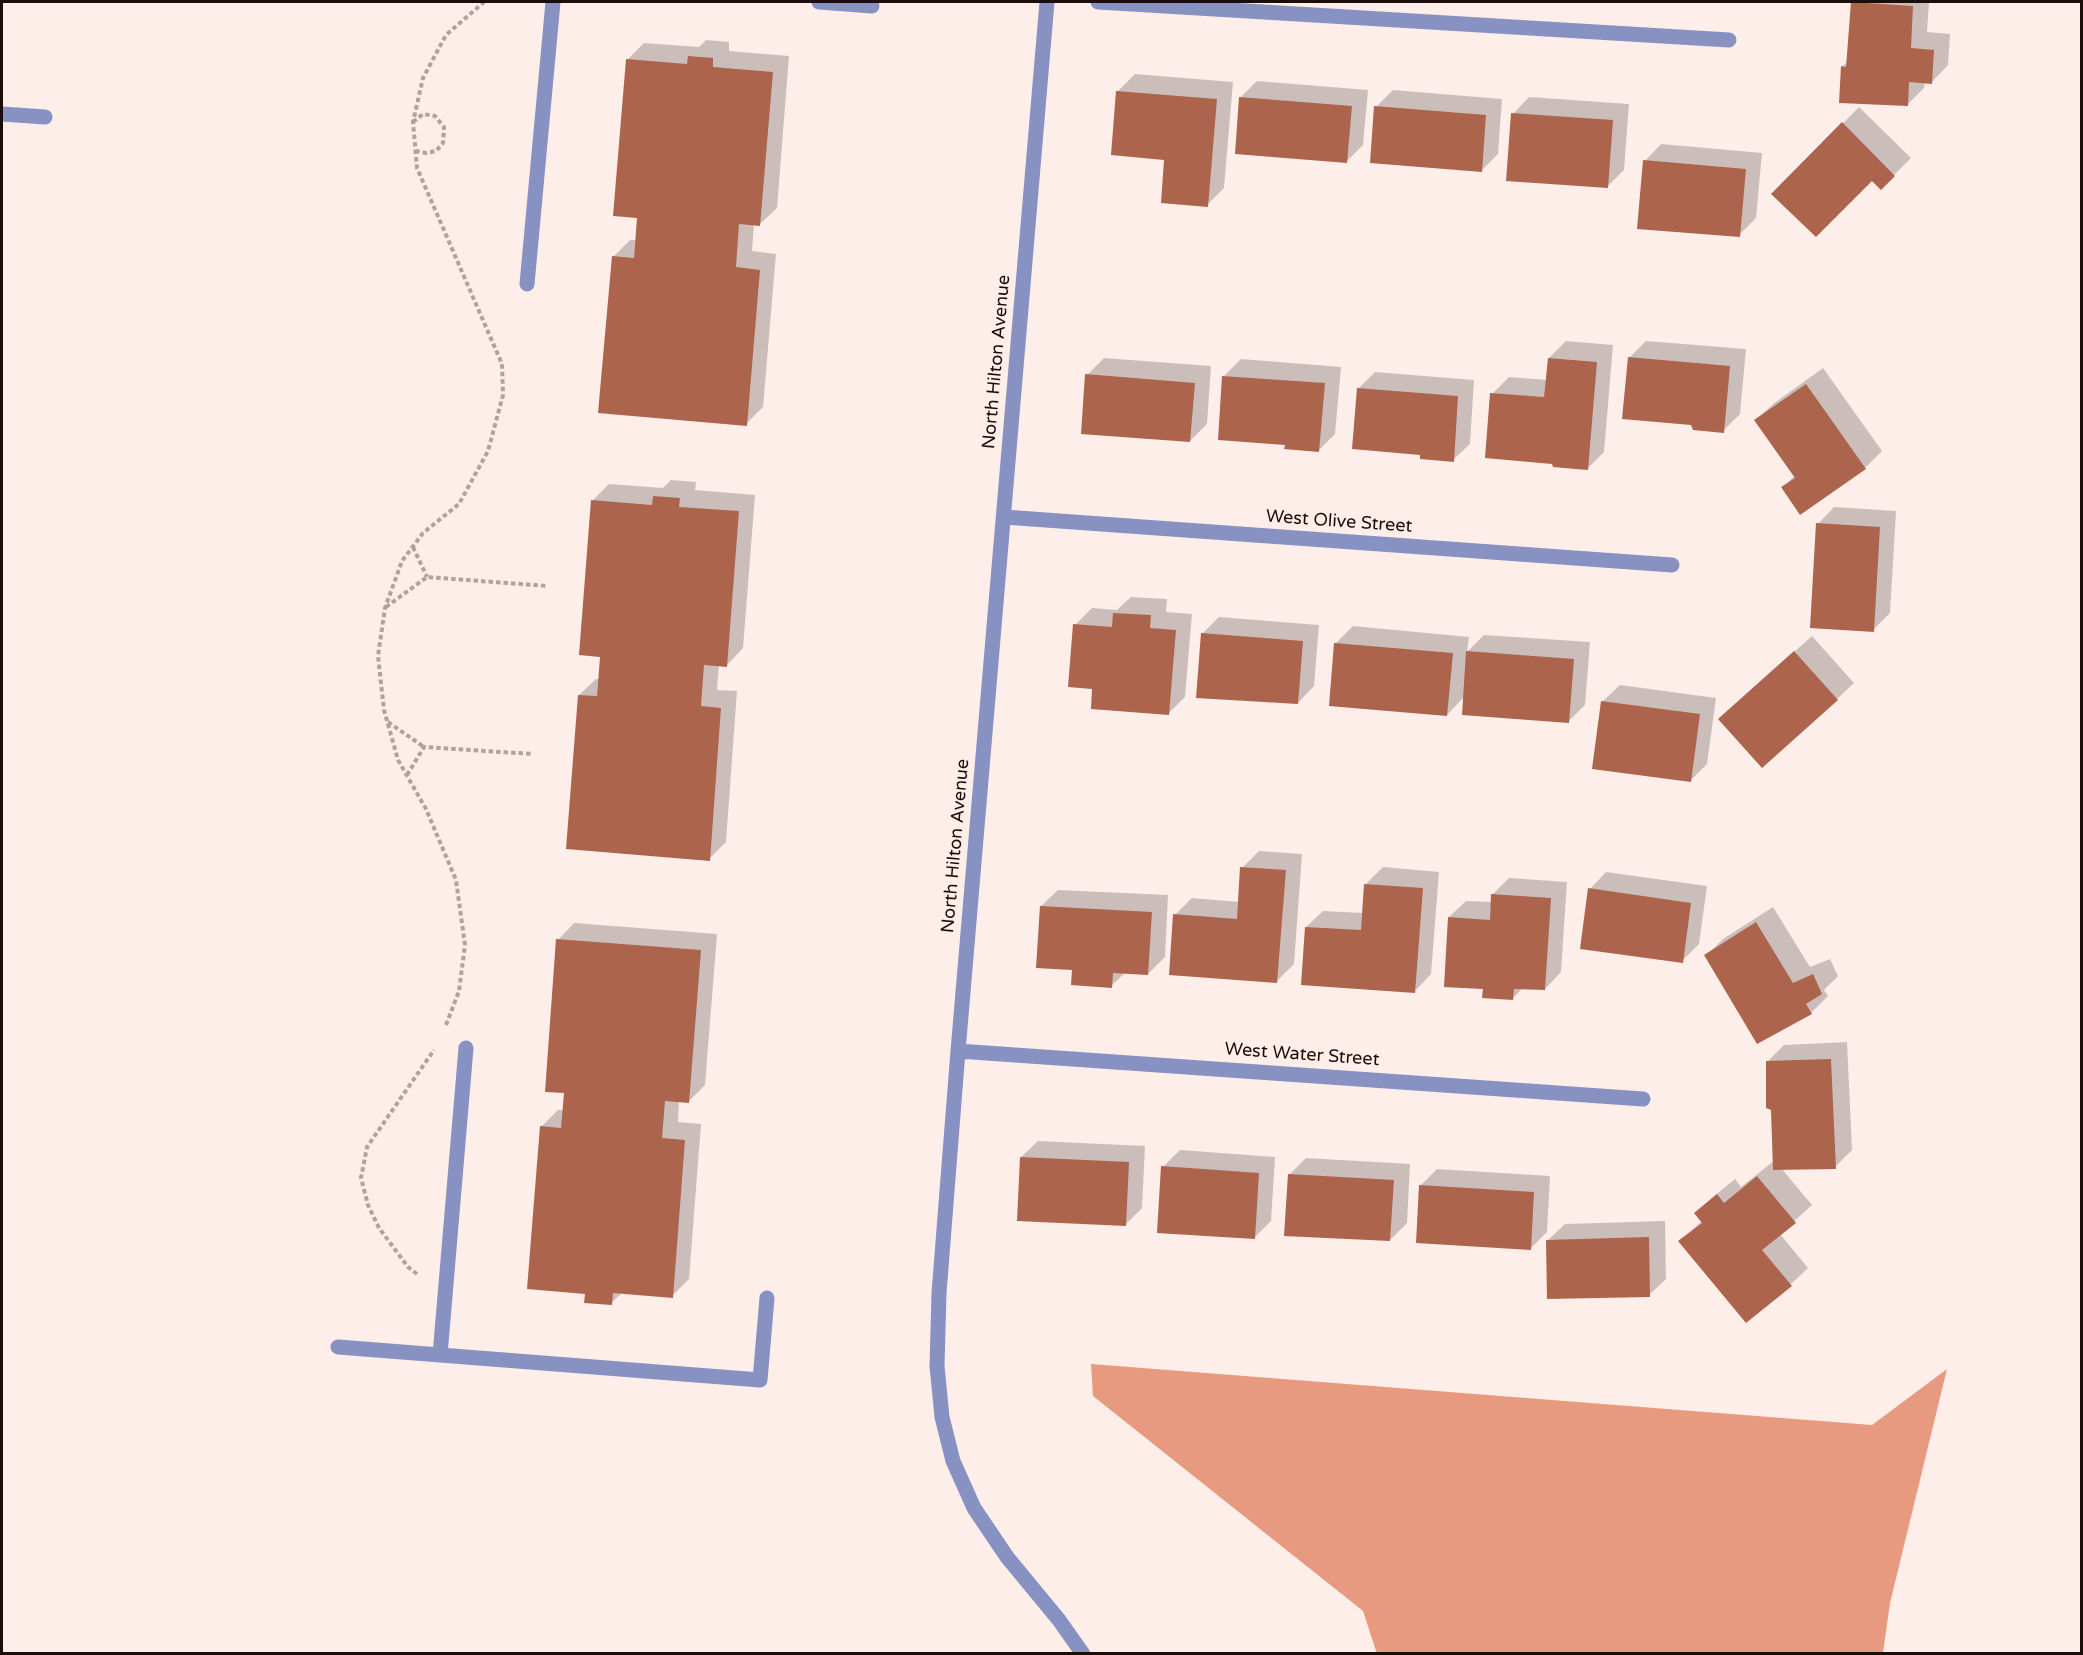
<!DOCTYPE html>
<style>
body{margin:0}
#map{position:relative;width:2083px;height:1655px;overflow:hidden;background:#feeee9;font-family:"Varela Round",sans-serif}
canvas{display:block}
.frame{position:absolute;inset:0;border:3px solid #1b0e0a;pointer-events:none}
</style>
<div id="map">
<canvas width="2083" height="1655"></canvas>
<div class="frame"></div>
</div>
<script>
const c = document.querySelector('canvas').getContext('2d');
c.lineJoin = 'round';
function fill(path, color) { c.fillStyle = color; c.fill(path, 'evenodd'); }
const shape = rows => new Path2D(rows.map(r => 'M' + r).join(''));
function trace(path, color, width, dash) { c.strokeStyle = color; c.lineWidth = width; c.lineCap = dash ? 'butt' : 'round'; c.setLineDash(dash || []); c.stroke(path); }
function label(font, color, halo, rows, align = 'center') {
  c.font = font + ' "Varela Round",sans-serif'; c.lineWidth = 4.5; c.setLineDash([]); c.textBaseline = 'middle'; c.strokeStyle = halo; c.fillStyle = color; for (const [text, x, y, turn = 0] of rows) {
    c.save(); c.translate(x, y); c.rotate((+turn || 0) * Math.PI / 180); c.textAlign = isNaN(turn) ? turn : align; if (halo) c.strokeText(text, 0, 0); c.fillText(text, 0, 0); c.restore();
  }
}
const forest = shape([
 [1091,1364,1872,1425,1947,1369,1890,1603,1883,1653,1377,1654,1363,1611,1093,1396]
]);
const shadow = shape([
 [1854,2,1929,2,1927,32,1950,34,1948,65,1932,82,1925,82,1924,88,1907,105,1842,67,1848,61],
 [706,40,729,42,729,51,789,56,777,208,760,224,754,224,752,251,776,254,763,407,746,424,613,257,630,240,637,240,639,217,627,60,644,43,699,47],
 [1135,74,1233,82,1224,188,1207,205,1166,159,1118,91],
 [1257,81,1368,90,1363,145,1347,161,1240,98],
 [1393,90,1502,99,1498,154,1481,171,1376,107],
 [1529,97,1629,104,1624,170,1607,187,1513,114],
 [1859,107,1911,158,1881,188,1872,179,1773,194],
 [1661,144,1762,153,1756,218,1739,235,1645,161],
 [1566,341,1613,345,1604,452,1587,469,1492,394,1509,377,1547,380,1549,358],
 [1646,341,1746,349,1740,414,1723,431,1693,423,1629,358],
 [1104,358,1211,366,1207,424,1190,441,1087,375],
 [1241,359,1341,367,1335,434,1319,450,1287,443,1224,376],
 [1823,368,1882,451,1865,468,1801,513,1783,488,1795,475,1756,420,1773,404],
 [1375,372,1474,380,1470,444,1453,460,1421,453,1358,389],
 [671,480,696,482,695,490,755,495,743,648,727,665,719,665,717,690,737,691,726,842,709,859,579,695,596,679,600,679,602,656,592,501,609,484,663,488],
 [1834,507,1896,511,1890,613,1873,630,1818,524],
 [1131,597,1167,599,1166,612,1192,614,1185,697,1168,714,1094,688,1075,625,1092,608,1117,610],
 [1219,617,1319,625,1314,686,1298,703,1202,634],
 [1353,626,1469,637,1467,652,1484,635,1590,642,1585,705,1568,722,1464,697,1447,715,1336,643],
 [1812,636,1854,683,1837,699,1737,703],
 [1620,685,1716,698,1707,764,1690,781,1603,701],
 [1259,851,1302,854,1294,964,1277,981,1175,915,1192,898,1239,902,1242,868],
 [1383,867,1439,872,1431,974,1415,991,1306,927,1323,911,1364,913,1366,884],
 [1606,872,1707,886,1699,944,1682,961,1590,889],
 [1509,878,1567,882,1561,972,1545,989,1523,988,1513,998,1484,987,1449,917,1466,901,1492,902,1492,895],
 [1058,890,1168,895,1165,957,1148,974,1125,973,1111,986,1074,968,1041,906],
 [1773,907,1810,967,1830,959,1838,976,1824,990,1828,996,1811,1013,1706,956,1723,939],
 [574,923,717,934,705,1085,688,1102,679,1101,678,1122,701,1124,689,1279,672,1296,623,1292,611,1303,587,1292,541,1127,558,1110,564,1110,565,1092,558,940],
 [1847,1042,1852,1150,1835,1167,1781,1168,1812,1205,1780,1234,1808,1268,1791,1284,1746,1321,1680,1241,1702,1221,1696,1213,1713,1197,1735,1179,1741,1187,1775,1160,1773,1109,1767,1062,1784,1045],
 [1038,1141,1145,1146,1142,1208,1125,1225,1021,1157],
 [1180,1150,1275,1157,1271,1221,1254,1238,1163,1167],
 [1306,1158,1410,1164,1407,1223,1390,1240,1289,1175],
 [1437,1169,1550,1176,1547,1232,1530,1249,1421,1185],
 [1665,1221,1666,1279,1649,1295,1548,1240,1565,1224]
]);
const building = shape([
 [1851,2,1913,6,1911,48,1934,50,1932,84,1909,82,1908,106,1839,103,1841,66,1846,67],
 [688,56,713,58,713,67,773,72,760,226,739,224,736,267,760,270,747,426,598,413,612,256,634,258,637,218,613,216,626,59,687,64],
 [1116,91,1217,99,1208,207,1161,203,1164,160,1111,155],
 [1239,97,1352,106,1347,163,1235,154],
 [1374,106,1486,115,1482,172,1370,163],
 [1511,113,1613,120,1608,188,1506,181],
 [1842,122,1895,176,1881,190,1872,181,1816,237,1771,194],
 [1643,160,1746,169,1740,237,1637,229],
 [1628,357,1730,366,1724,433,1693,430,1691,425,1622,419],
 [1548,358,1597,362,1588,470,1553,467,1552,464,1485,458,1490,393,1544,397],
 [1085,374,1195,383,1190,442,1081,434],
 [1222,376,1325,383,1319,452,1284,449,1285,445,1218,440],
 [1806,384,1866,469,1800,515,1781,487,1795,478,1754,420],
 [1357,388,1458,396,1454,462,1420,459,1420,455,1352,449],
 [653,496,680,498,679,507,739,511,727,667,704,665,701,706,721,708,710,861,566,849,578,695,597,696,600,657,579,655,591,500,652,505],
 [1816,523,1880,527,1874,632,1810,628],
 [1113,613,1151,615,1150,628,1176,630,1169,715,1091,709,1092,689,1068,687,1073,624,1112,627],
 [1201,633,1303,641,1298,704,1196,698],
 [1334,643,1453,653,1447,716,1329,706],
 [1466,651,1574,659,1569,723,1462,715],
 [1794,651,1838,700,1762,768,1718,719],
 [1601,701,1700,714,1691,782,1592,769],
 [1240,867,1286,870,1277,983,1169,975,1173,914,1237,919],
 [1364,884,1423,888,1415,993,1301,985,1305,927,1361,930],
 [1588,888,1691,903,1683,963,1580,949],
 [1491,894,1551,898,1545,990,1514,989,1513,1000,1482,998,1483,989,1444,987,1448,917,1490,920],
 [1040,906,1152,912,1148,975,1113,973,1112,988,1071,985,1072,970,1036,968],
 [1756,922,1793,983,1813,974,1822,994,1806,1004,1812,1014,1757,1044,1704,955],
 [556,939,701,950,689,1103,665,1101,662,1138,685,1140,673,1298,613,1293,612,1305,584,1303,585,1294,527,1289,540,1126,561,1128,564,1093,545,1092],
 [1831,1059,1836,1169,1773,1170,1771,1110,1766,1108,1766,1061],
 [1020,1157,1129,1162,1126,1226,1017,1221],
 [1161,1166,1259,1173,1255,1239,1157,1233],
 [1288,1174,1394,1180,1390,1241,1284,1236],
 [1757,1176,1796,1223,1762,1250,1792,1286,1746,1323,1678,1241,1702,1223,1694,1213,1717,1194,1724,1203],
 [1419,1185,1534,1192,1531,1250,1416,1243],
 [1649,1237,1650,1297,1547,1299,1546,1240]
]);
const path = shape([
 [413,122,423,114,435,116,444,127,443,143,436,151,426,153,416,151],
 [413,547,427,577],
 [386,607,427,577,547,586],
 [388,722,424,747],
 [407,775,424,747,533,754],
 [446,1025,459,991,465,945,456,880,426,809,398,760,384,710,378,656,385,608,402,561,423,533,459,504,488,451,503,395,502,364,417,168,413,122,423,78,446,35,484,2],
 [417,1274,408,1267,379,1228,368,1205,361,1178,367,1147,434,1050]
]);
const minor = shape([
 [819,2,872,6],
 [1047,2,958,1051,939,1293,937,1366,942,1417,953,1461,974,1508,1007,1557,1059,1620,1083,1654],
 [1098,2,1729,40],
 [2,114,45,117],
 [527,284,553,2],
 [1004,517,1672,565],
 [958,1051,1643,1099],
 [338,1347,760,1380,767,1298],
 [440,1355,466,1048]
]);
const streetNames = [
 ["North Hilton Avenue",997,362,-85],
 ["West Olive Street",1339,522,4],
 ["North Hilton Avenue",956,846,-85],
 ["West Water Street",1302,1055,4]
];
fill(forest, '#e79a80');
fill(shadow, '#0003');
fill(building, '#ac644c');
trace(path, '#b1a29d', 4, [4.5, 3]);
trace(minor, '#8792c2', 15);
label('18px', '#1b0e0a', '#feeee9', streetNames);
</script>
